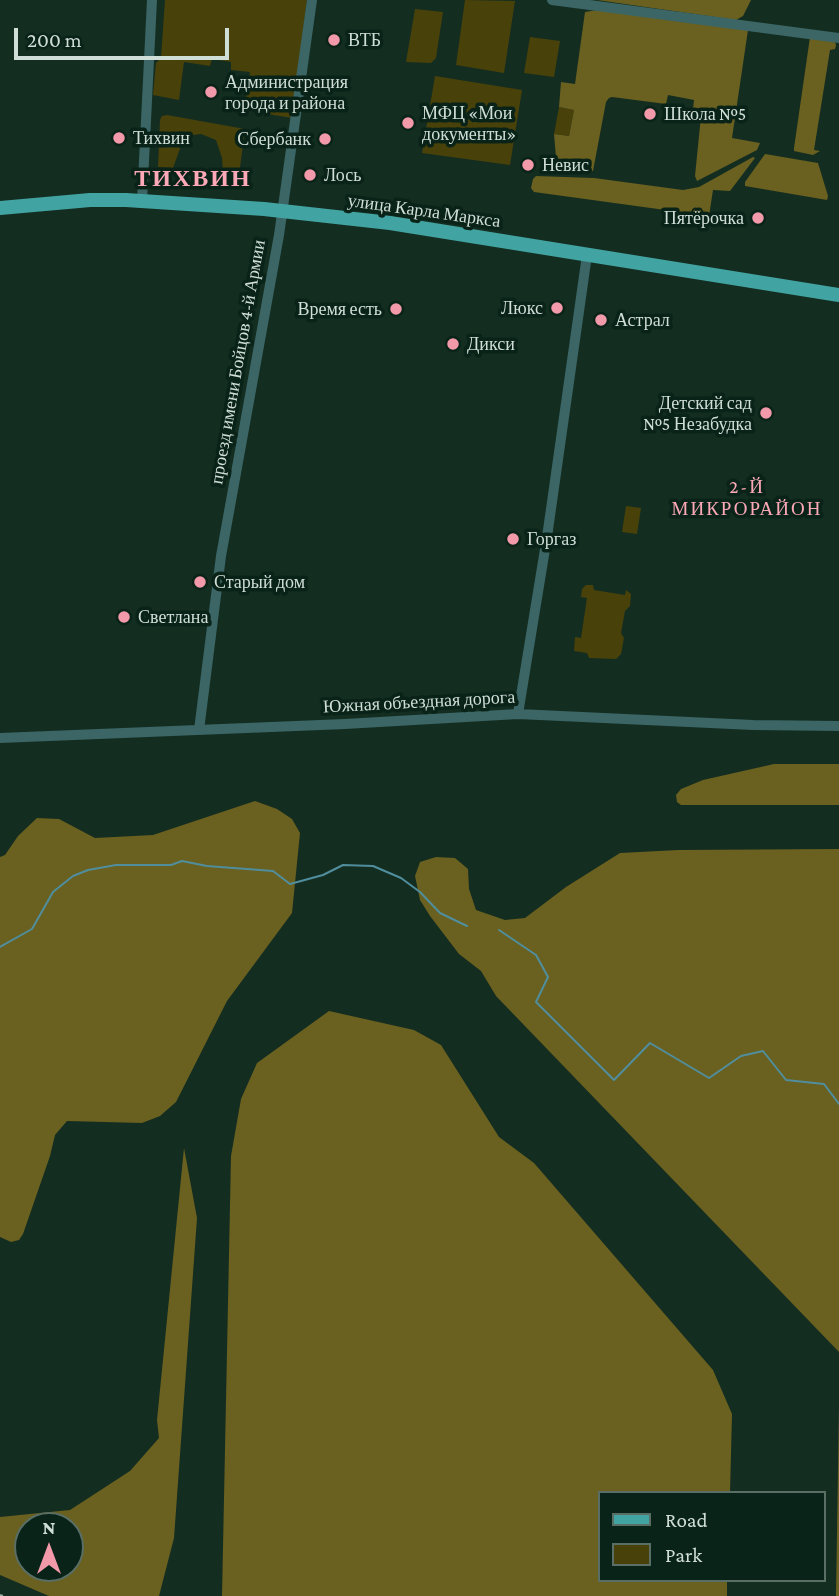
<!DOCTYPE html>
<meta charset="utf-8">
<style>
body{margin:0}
#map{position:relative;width:839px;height:1596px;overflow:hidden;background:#142d21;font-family:"Crimson Pro",serif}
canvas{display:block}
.legend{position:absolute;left:598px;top:1491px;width:228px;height:91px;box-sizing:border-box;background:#0a2318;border:2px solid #596e64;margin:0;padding:9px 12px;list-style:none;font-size:21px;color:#cfded6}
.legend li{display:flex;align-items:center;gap:14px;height:35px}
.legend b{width:35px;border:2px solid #596e64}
.north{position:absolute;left:14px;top:1512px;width:70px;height:70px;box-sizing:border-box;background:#0a2318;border:2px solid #596e64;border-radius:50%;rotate:0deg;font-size:19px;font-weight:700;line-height:28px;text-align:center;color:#cfded6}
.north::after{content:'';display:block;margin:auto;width:24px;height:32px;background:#f39aaa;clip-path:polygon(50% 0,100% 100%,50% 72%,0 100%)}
.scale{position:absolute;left:14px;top:28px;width:215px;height:32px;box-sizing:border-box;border:4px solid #cfded6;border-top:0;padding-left:9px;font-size:21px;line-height:24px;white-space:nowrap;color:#cfded6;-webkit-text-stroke:5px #0a2318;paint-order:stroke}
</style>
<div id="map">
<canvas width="839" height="1596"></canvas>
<ul class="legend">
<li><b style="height:9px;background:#42a4a2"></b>Road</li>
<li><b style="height:19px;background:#49410a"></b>Park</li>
</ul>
<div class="north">N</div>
<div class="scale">200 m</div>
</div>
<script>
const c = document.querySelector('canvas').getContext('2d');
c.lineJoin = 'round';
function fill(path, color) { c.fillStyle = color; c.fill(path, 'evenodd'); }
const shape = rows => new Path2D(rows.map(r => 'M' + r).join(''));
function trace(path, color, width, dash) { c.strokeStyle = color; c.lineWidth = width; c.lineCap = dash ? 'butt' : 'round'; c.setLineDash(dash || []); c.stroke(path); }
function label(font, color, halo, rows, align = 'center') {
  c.font = font + ' "Crimson Pro",serif'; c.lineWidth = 7; c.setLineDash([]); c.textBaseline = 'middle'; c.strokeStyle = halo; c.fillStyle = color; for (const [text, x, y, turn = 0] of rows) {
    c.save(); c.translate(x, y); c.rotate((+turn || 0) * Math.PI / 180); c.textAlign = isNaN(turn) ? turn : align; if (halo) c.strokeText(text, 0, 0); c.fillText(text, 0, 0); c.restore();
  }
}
const green = shape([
 [165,0,307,0,292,118,243,110,250,72,231,70,231,62,212,59,210,66,184,62,179,100,153,95,156,63,161,58],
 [465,0,515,1,504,73,456,65],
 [415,9,443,12,436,58,431,63,406,62],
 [530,37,560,41,554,77,524,73],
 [435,76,522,90,510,165,422,153],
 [559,107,574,110,569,136,554,134],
 [167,115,245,129,239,175,223,173,222,158,216,140,201,134,193,135,181,146,173,168,158,167,160,120,162,116],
 [626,506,641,508,637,534,622,532],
 [586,585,593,585,594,590,625,595,626,590,631,594,630,606,625,611,621,633,624,638,621,654,616,659,589,658,587,653,574,651,575,637,581,638,587,598,581,597,582,589]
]);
const forest = shape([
 [597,0,751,0,743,16,736,20],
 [597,10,748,30,732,138,760,143,757,150,697,181,695,176,701,116,693,109,694,100,668,95,666,104,612,97,609,98,606,102,593,171,557,169,554,134,569,136,574,110,559,107,561,82,575,84,585,12],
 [810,37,835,42,836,45,835,49,830,50,814,150,820,151,813,155,794,151,794,148],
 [765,154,818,163,828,196,827,200,745,186,745,182],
 [753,157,755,158,730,191,713,190,709,216,534,192,531,188,533,179,536,176,594,178,683,190,699,187],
 [774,764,839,764,839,805,681,805,677,802,676,795,681,789,703,780],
 [255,801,277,809,292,819,300,833,292,913,227,1001,176,1102,160,1116,142,1123,67,1121,55,1135,50,1156,23,1234,19,1240,11,1242,0,1237,0,857,5,855,18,836,37,818,59,819,95,838,153,835],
 [839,849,839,1352,496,996,481,971,459,954,430,916,420,900,415,876,420,862,436,857,455,858,468,869,469,889,476,910,505,920,525,918,566,887,620,853,678,850],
 [329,1011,414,1030,441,1045,499,1137,534,1163,713,1370,732,1414,730,1493,599,1493,599,1580,727,1580,727,1596,222,1596,231,1156,241,1099,257,1063],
 [184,1148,197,1218,174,1538,159,1596,49,1596,0,1575,0,1517,70,1510,130,1471,159,1438,157,1420],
 [28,1526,70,1526,70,1568,28,1568],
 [839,1406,839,1596,836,1596]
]);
const stream = shape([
 [499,930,536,955,548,977,536,1002,614,1080,650,1043,709,1078,741,1056,763,1051,786,1080,824,1084,839,1104],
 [0,947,32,929,53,892,73,876,88,870,116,865,171,865,182,861,207,866,273,871,290,884,323,875,343,865,373,866,401,878,420,892,440,913,467,926]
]);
const minor = shape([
 [552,0,839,38],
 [142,201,152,0],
 [518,714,547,537,587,255],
 [199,730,221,556,279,235,312,0],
 [0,738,345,724,518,714,753,725,839,726]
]);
const major = shape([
 [0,208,90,200,126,200,264,209,390,223,839,295]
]);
const rail = shape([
 [0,1595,3,1596]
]);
const markers = [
 [334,40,7,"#f39aaa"],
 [211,92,7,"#f39aaa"],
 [650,114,7,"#f39aaa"],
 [408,123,7,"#f39aaa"],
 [119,138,7,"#f39aaa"],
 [325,139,7,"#f39aaa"],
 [528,165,7,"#f39aaa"],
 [310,175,7,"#f39aaa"],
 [758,218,7,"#f39aaa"],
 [557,308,7,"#f39aaa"],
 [396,309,7,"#f39aaa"],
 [601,320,7,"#f39aaa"],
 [453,344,7,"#f39aaa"],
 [766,413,7,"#f39aaa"],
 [513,539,7,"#f39aaa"],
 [200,582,7,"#f39aaa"],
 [124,617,7,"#f39aaa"]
];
const poiNames = [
 ["ВТБ",348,40],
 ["Администрация",225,82],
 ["города и района",225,103],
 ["МФЦ «Мои",422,113],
 ["документы»",422,134],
 ["Школа №5",664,114],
 ["Тихвин",133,138],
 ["Сбербанк",311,139,"right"],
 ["Невис",542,165],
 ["Лось",324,175],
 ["Пятёрочка",744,218,"right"],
 ["Люкс",543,308,"right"],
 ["Время есть",382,309,"right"],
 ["Астрал",615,320],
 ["Дикси",467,344],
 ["Детский сад",752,403,"right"],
 ["№5 Незабудка",752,424,"right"],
 ["Горгаз",527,539],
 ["Старый дом",214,582],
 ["Светлана",138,617]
];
const streetNames = [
 ["улица Карла Маркса",424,211,8],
 ["проезд имени Бойцов 4-й Армии",238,362,-80],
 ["Южная объездная дорога",419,702,-3]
];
const neighbourhoodNames = [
 ["2-Й",747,487],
 ["МИКРОРАЙОН",747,509]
];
const districtNames = [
 ["ТИХВИН",193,179]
];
fill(green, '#49410a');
fill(forest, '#6a601f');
trace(stream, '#508e9e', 2);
trace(minor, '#3b6665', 10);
trace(major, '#42a4a2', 14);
trace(rail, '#97a9a0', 2, [9, 9]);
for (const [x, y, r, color] of markers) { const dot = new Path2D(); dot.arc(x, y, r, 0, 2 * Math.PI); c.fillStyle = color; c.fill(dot); trace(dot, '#0a2318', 2.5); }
label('18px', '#cfded6', '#0a2318', poiNames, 'left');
label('18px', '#cfded6', '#0a2318', streetNames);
c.letterSpacing = '2px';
label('19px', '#fda9b8', '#0a2318', neighbourhoodNames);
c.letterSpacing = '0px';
c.letterSpacing = '2px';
label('bold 24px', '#fda9b8', '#0a2318', districtNames);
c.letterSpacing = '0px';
</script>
